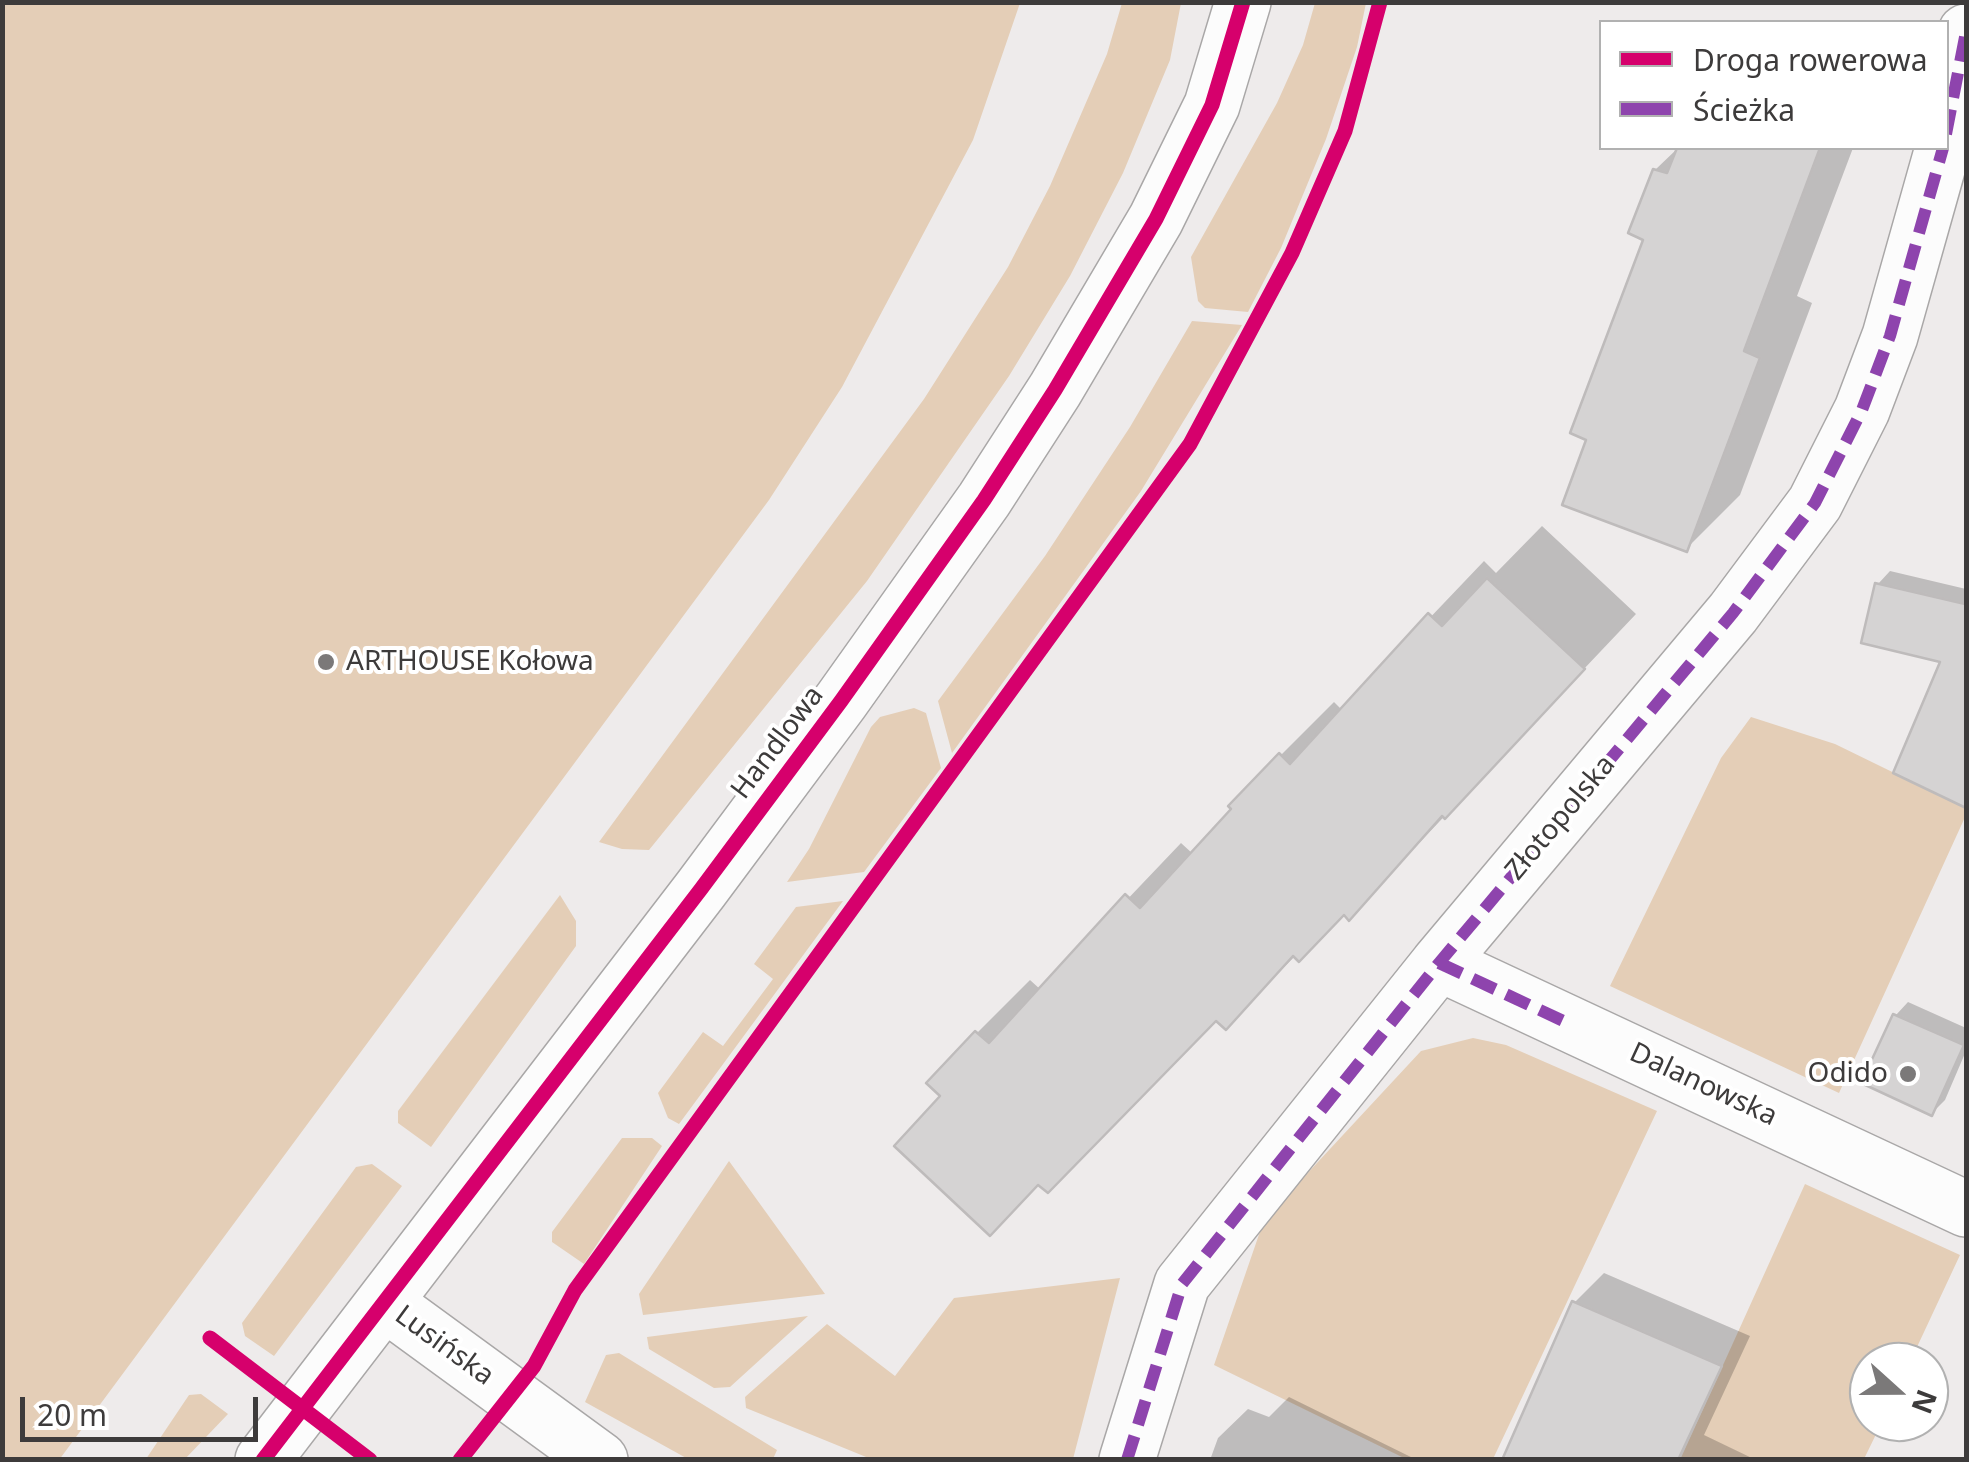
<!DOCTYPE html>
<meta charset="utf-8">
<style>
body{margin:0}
#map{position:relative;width:1969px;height:1462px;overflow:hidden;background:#eeebeb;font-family:"Noto Sans",sans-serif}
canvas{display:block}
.frame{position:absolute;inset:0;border:5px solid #3d3b3b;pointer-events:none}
.legend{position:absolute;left:1599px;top:20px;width:350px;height:130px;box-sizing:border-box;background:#fff;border:2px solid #b1b1b1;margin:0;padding:12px 18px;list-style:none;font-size:30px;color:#3d3b3b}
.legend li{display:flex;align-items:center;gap:20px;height:50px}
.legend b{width:50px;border:2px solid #b1b1b1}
.north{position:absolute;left:1849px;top:1342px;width:100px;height:100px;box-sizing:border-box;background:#fff;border:2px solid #b1b1b1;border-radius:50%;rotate:111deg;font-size:28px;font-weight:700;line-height:40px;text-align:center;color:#3d3b3b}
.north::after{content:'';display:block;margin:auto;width:35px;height:45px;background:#7b7979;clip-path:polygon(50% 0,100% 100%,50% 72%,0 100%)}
.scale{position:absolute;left:20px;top:1397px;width:238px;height:45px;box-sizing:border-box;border:5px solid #3d3b3b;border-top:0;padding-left:12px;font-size:30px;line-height:35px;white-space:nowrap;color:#3d3b3b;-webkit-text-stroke:8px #fff;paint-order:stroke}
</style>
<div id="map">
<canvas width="1969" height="1462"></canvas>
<div class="frame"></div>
<ul class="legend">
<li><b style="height:12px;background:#d6006c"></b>Droga rowerowa</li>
<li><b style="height:12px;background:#8e44ad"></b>Ścieżka</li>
</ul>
<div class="north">N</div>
<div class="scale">20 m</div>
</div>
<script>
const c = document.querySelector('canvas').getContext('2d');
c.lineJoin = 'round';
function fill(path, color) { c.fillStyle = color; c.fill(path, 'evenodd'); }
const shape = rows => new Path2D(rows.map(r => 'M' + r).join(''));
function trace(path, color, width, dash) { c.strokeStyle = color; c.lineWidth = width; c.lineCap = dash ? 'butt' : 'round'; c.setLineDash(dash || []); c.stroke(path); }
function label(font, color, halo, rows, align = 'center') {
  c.font = font + ' "Noto Sans",sans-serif'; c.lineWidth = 8; c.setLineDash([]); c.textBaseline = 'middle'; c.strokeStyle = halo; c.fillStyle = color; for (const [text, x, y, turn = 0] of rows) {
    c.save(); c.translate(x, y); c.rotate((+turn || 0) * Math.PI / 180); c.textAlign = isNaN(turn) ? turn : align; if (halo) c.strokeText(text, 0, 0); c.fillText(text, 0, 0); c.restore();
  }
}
const green = shape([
 [2,3,1020,3,973,140,842,387,769,500,59,1460,2,1459],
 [1122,3,1181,3,1170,60,1123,173,1070,276,1009,376,867,581,649,850,622,849,599,842,924,399,1008,267,1050,186,1107,54],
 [1315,3,1366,3,1357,47,1326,139,1281,248,1248,312,1205,308,1198,301,1191,257,1277,103,1303,45],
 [1192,321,1242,325,1141,491,952,753,938,701,1045,556,1130,427],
 [914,708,926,713,941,768,864,872,787,882,809,849,871,727,880,717],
 [1751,717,1835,744,1966,808,1966,815,1839,1093,1610,986,1721,758],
 [560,895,576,921,576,946,431,1147,398,1123,398,1111],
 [843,901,679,1124,668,1118,658,1093,703,1032,723,1046,773,979,754,964,796,907],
 [1473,1038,1506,1045,1657,1111,1493,1459,1406,1459,1214,1365,1264,1220,1421,1051],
 [622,1138,652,1138,662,1146,584,1264,552,1242,552,1232],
 [729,1161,825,1294,643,1315,639,1294],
 [372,1164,402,1186,274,1356,245,1336,242,1323,356,1167],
 [1805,1184,1960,1255,1910,1362,1869,1362,1869,1422,1882,1422,1864,1459,1680,1460],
 [1120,1278,1073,1459,871,1459,746,1408,745,1397,827,1324,895,1376,954,1298],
 [808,1316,730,1387,714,1388,649,1349,647,1337],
 [619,1353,777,1450,773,1459,688,1459,585,1402,606,1355],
 [201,1394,228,1414,185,1459,146,1459,189,1395]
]);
const shadow = shape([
 [1678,148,1853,148,1797,296,1812,303,1740,495,1686,549,1589,439,1646,239,1655,170],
 [1542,526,1636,614,1349,917,1344,912,1296,955,1226,1026,1217,1018,943,1096,977,1033,1030,980,1041,990,1181,843,1193,854,1281,755,1334,702,1342,710,1484,561,1496,573],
 [1890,571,1966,589,1966,806,1897,772,1944,660,1878,584],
 [1908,1002,1966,1028,1966,1051,1945,1100,1932,1113,1864,1082,1896,1015],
 [1604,1273,1750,1336,1704,1435,1756,1460,1532,1460,1574,1303],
 [1289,1397,1417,1460,1210,1460,1218,1438,1248,1409,1269,1417]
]);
const building = shape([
 [1677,148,1820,148,1744,351,1760,358,1687,552,1562,505,1586,440,1570,433,1643,240,1628,233,1653,169,1667,173,1677,148],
 [1487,578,1585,669,1445,819,1442,816,1349,921,1344,915,1299,962,1293,956,1226,1030,1216,1021,1048,1193,1038,1185,990,1236,894,1146,940,1096,926,1083,975,1031,989,1043,1125,894,1140,908,1231,809,1228,806,1279,753,1290,764,1428,613,1442,626,1487,578],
 [1875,583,1965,604,1966,601,1966,808,1893,773,1940,662,1861,643,1875,583],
 [1893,1014,1964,1045,1932,1116,1861,1083,1893,1014],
 [1572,1301,1722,1366,1678,1460,1502,1460,1572,1301]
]);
const minor = shape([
 [1946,134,1966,32],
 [1439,963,1966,1209],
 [385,1303,600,1460],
 [263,1460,701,889,841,701,984,500,1055,390,1156,219,1212,105,1243,2],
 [1127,1460,1182,1284,1439,963,1733,613,1815,503,1862,410,1890,336,1943,148]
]);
const quiet = shape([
 [1946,134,1966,32],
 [1439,963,1572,1025],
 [1127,1460,1182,1284,1439,963,1733,613,1815,503,1862,410,1890,336,1943,148]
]);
const cycleway = shape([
 [210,1338,370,1460],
 [263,1460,701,889,841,701,984,500,1055,390,1156,219,1212,105,1243,2],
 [460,1460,534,1366,575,1290,1190,444,1292,253,1345,131,1380,2]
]);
const markers = [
 [326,662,10,"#7b7979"],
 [1908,1074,10,"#7b7979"]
];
const poiNames = [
 ["ARTHOUSE Kołowa",346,662],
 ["Odido",1888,1074,"right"]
];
const streetNames = [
 ["Handlowa",778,743,-53],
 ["Złotopolska",1561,818,-50],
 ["Dalanowska",1703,1085,25],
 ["Lusińska",444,1346,36]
];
fill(green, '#e4ceb7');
fill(shadow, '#0003');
fill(building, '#d5d3d3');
trace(building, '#bebbbb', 2.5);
trace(minor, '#a9a7a7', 58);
trace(minor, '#fcfcfc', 55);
trace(quiet, '#8e44ad', 12, [25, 12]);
trace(cycleway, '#d6006c', 15);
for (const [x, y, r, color] of markers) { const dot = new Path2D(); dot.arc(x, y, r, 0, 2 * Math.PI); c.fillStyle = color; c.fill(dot); trace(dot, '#fff', 4); }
label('28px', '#3d3b3b', '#fff', poiNames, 'left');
label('28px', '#3d3b3b', '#fff', streetNames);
</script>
